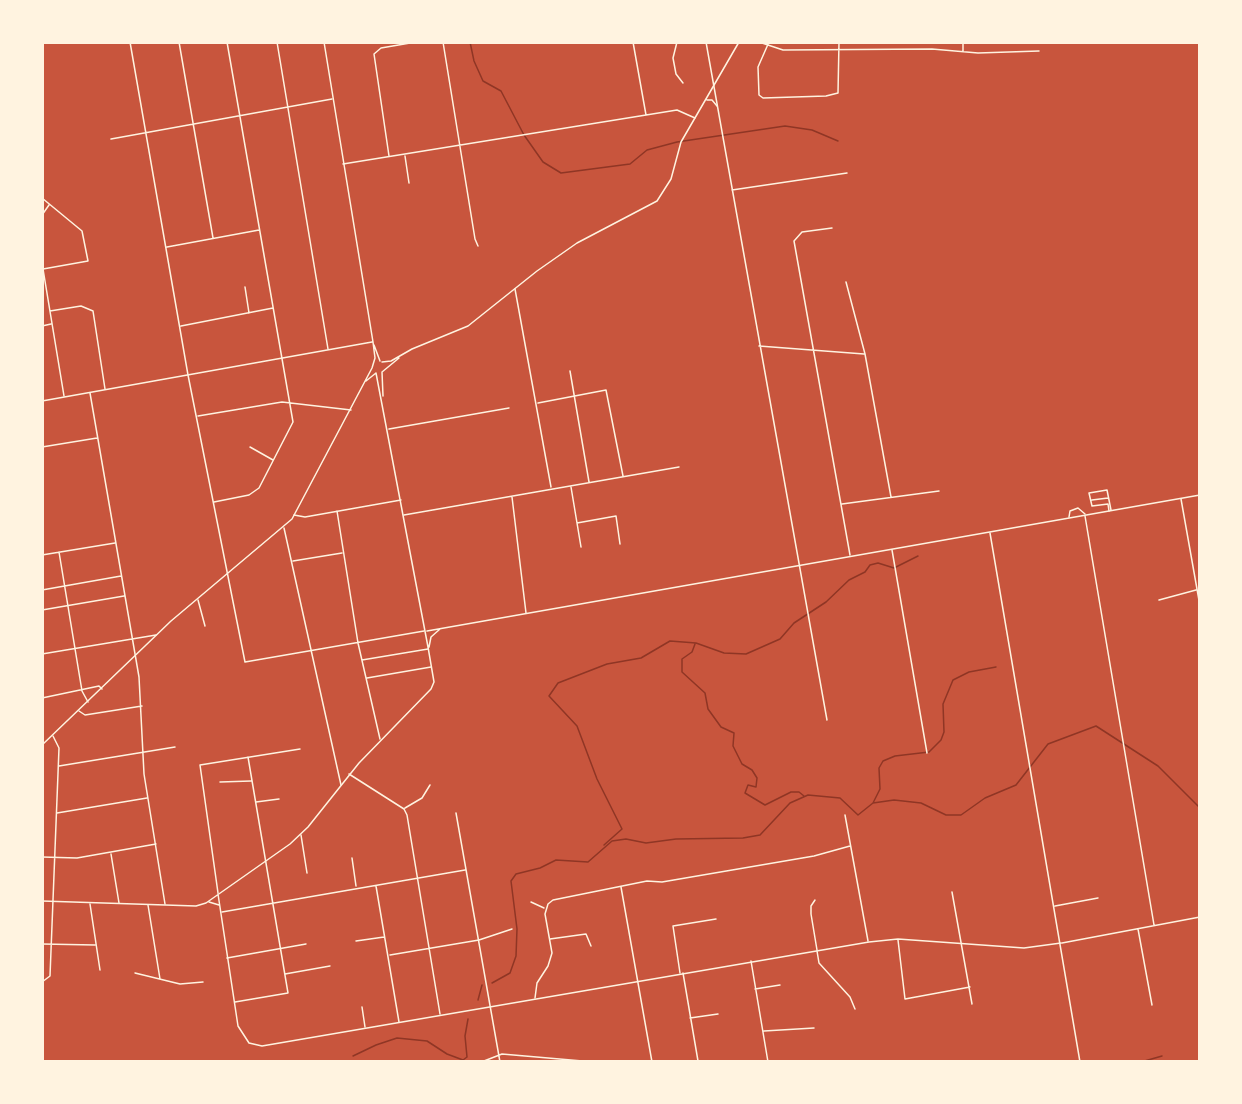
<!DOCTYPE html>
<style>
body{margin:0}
#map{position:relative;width:1242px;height:1104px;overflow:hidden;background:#c8553d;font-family:"Alegreya Sans",sans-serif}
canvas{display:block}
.frame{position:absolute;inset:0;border:44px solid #fff3e0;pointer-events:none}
</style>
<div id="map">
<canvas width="1242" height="1104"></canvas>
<div class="frame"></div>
</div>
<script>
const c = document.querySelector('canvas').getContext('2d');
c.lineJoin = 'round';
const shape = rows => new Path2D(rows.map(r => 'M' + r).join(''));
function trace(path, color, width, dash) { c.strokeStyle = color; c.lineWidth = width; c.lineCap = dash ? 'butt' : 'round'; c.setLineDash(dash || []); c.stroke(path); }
const stream = shape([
 [470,42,474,61,483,81,501,91,524,135,543,162,561,173,630,164,647,150,677,142,785,126,812,130,838,141],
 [695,644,692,652,682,659,682,672,705,693,708,709,721,727,734,733,733,746,742,764,752,770,757,778,756,787,748,785,745,793,765,805,791,792,799,792,804,796],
 [873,803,880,789,879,768,883,761,895,756,929,752,941,740,944,732,943,704,953,680,969,672,996,667],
 [604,845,622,829,597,779,577,726,549,696,558,683,607,664,641,658,670,641,696,643,724,653,746,654,780,639,794,623,826,602,849,580,865,572,870,565,878,563,894,568,918,556],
 [492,983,510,973,516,956,517,929,511,881,516,874,540,868,556,860,588,862,612,841,626,839,646,843,676,839,743,838,760,835,790,803,808,795,840,798,858,815,873,803,894,800,921,803,946,815,961,815,985,798,1016,785,1048,744,1096,726,1158,766,1200,808],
 [478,1000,482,985],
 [353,1056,376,1045,397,1038,427,1041,447,1054,463,1060,467,1057,465,1036,468,1019],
 [1141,1062,1162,1056]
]);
const minor = shape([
 [130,42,188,375,245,662,424,631],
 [179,42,213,238],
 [277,42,328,349],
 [443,42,475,239,478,246],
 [633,42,646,115],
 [677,42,673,58,676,74,683,83],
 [706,42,827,720],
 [759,42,783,50,932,49,978,53,1039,51],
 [769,42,758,67,759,95,763,98,826,96,838,93,839,42],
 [963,51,963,42],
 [111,139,332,99],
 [389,156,374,54,381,48,416,42],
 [405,156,409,183],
 [343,164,677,110,695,118],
 [732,190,847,173],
 [42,198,82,231,88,261,43,269],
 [42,215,49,205],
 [832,228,802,232,794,241,850,555],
 [167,247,259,230],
 [43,269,64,396],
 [846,282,865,354,891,497],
 [245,287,249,313],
 [515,289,551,487],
 [50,311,81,306,93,311,105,389],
 [42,326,51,324],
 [181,326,273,308],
 [759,346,864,354],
 [570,371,589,482],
 [90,393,139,677,144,774,165,904],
 [538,403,606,390,623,476],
 [198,416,282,402,351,410],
 [389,429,509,408],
 [42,447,97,438],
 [250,447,273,460],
 [571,487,581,547],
 [512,497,526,613],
 [1181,499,1200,606],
 [1092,500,1108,498],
 [214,502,249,495,259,488,293,422,227,42],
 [842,504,939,491],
 [337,511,358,643,380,739],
 [1109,511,1108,504,1092,506,1089,493,1107,490,1111,510],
 [294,515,305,517,401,500],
 [404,515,679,467],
 [1085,516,1154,925],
 [1069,517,1070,511,1078,508,1085,514],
 [577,523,616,516,620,544],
 [284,528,341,785],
 [990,533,1080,1062],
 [892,550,927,753],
 [59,552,82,691,88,702],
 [42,555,115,543],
 [293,561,342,553],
 [42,590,121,576],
 [198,600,205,626],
 [1159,600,1196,590],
 [42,610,124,596],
 [42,654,156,635],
 [362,660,428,649],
 [367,678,431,667],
 [42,698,99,686,102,689],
 [79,711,85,715,142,706],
 [59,766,175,747],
 [349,774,404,809,407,815,440,1014],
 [220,782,251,781],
 [256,802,279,799],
 [405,808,422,798,430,785],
 [57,813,147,798],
 [456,813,500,1062],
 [845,815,868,941],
 [301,835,307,873],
 [111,854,119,903],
 [42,857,77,858,156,844],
 [352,858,356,886],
 [376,886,399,1022],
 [621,887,652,1062],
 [952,892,972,1004],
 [218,893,200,765,300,749],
 [815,900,811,906,811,914,817,950],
 [531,902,544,908],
 [90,904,100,970],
 [148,905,160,979],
 [1055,906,1098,898],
 [222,912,465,870],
 [1138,929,1152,1005],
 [550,939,586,934,591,946],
 [898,940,905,999,970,987],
 [356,941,384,937],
 [1062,943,1200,917],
 [42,944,95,945],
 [817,951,819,963,850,997,855,1009],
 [390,955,479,940,512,929],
 [227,958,306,944],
 [751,961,768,1062],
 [135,973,180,984,203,982],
 [680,973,673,926,716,919],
 [683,973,698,1061,704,1062],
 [285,974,330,966],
 [42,982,50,976,59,748,53,736],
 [755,989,780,985],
 [535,998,537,983,548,966,552,953,545,914,548,904,553,900,647,881,662,882,814,856,850,846],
 [235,1002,288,993,248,757],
 [362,1007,365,1027],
 [690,1018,718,1014],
 [764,1031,814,1028],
 [484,1061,502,1054,594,1062]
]);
const tertiary = shape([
 [707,100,712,100,717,106],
 [374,345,380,361],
 [382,362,391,361,412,349,468,326,537,271,577,243,657,201,671,179,681,142,739,42],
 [366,381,376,373],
 [383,396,382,372,399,358],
 [42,401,372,342],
 [427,631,1200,495],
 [429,647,431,637,440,629],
 [42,745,171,621,292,519,372,368,375,358,373,342,324,42],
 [218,894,238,1026,249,1043,262,1046,869,942,898,939,1024,948,1061,943],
 [42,901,196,906,206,903,290,844,308,827,359,763,431,689,434,682,428,647,376,373],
 [209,902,219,905]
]);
trace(stream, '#8f3625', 1.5);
trace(minor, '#fff3e0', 1.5);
trace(tertiary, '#fff3e0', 1.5);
</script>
